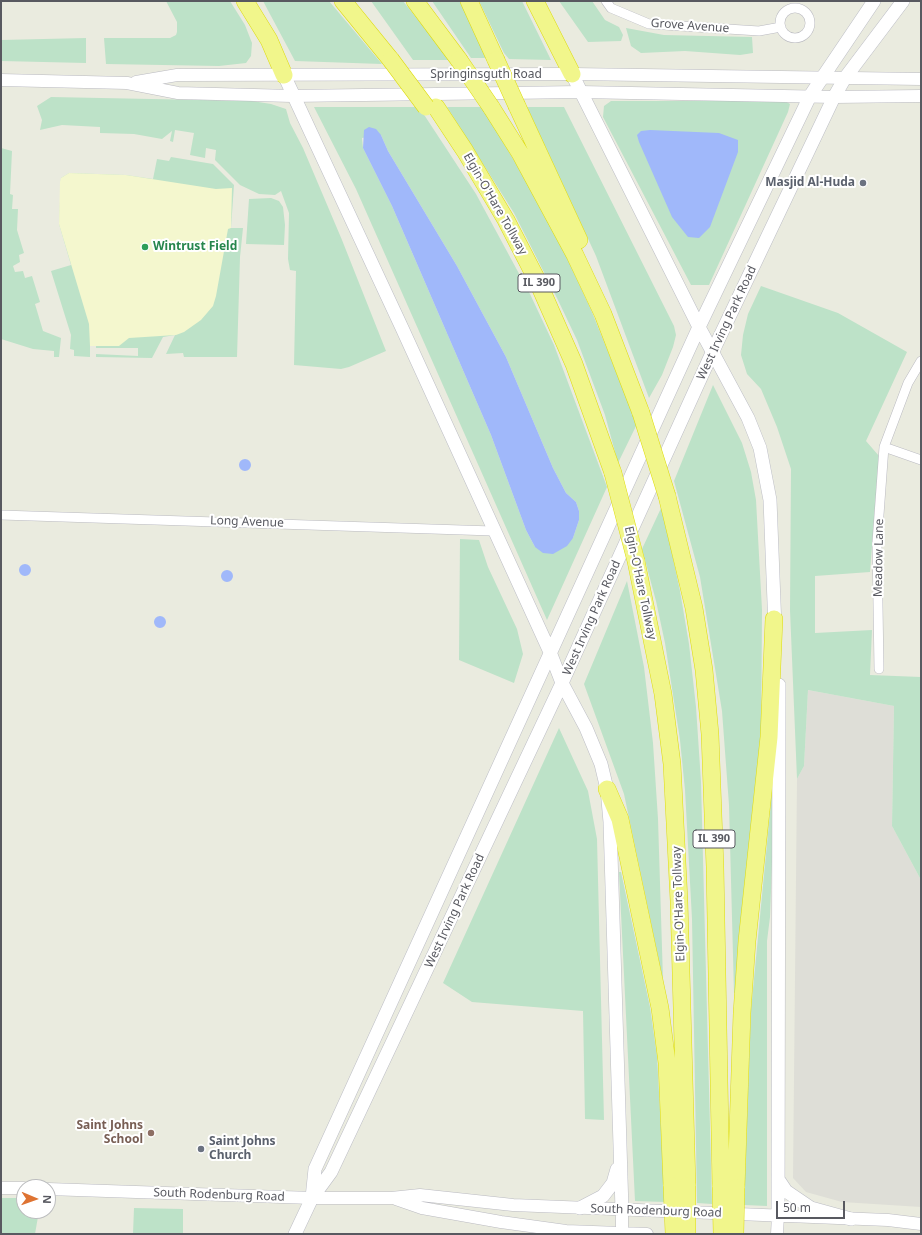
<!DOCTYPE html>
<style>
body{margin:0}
#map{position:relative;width:922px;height:1235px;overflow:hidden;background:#eaebdf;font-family:"Noto Sans",sans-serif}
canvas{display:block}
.frame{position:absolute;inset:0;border:2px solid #585960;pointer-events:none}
.north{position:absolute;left:16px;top:1179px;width:40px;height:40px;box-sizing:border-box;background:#fff;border:1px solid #bcbdbf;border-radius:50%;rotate:92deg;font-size:11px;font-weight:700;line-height:16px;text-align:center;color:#585960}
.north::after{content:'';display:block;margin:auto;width:14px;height:18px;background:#de7332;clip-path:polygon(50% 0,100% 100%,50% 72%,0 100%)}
.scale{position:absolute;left:776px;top:1201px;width:69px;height:18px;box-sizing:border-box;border:2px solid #585960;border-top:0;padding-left:5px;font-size:12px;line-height:14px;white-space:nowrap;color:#585960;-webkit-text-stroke:3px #fff;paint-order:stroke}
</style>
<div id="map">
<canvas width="922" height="1235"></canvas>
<div class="frame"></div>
<div class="north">N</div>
<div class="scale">50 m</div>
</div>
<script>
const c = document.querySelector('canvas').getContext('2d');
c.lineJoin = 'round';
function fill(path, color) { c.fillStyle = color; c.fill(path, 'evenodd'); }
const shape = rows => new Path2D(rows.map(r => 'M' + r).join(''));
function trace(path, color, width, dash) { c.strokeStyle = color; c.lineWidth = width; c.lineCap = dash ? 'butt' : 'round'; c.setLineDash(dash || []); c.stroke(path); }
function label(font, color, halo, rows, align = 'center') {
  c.font = font + ' "Noto Sans",sans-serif'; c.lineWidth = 4; c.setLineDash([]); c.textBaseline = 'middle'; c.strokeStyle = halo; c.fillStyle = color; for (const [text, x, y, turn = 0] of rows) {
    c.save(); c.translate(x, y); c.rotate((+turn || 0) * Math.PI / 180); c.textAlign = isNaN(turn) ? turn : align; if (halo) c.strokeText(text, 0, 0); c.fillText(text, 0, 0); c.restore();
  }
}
const industrial = shape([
 [808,690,894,706,892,826,921,880,921,1207,842,1202,806,1192,793,1178,797,779,804,766]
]);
const green = shape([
 [166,1,230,1,245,25,252,43,251,56,246,63,219,66,106,64,104,38,170,38,176,35,177,32,177,22],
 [263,1,329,1,382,64,295,61],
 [371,1,403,1,450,60,413,60],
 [432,1,460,1,486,58,471,58],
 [479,1,522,1,551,60,509,59,504,53],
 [559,1,592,1,605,20,619,27,623,35,621,41,588,42],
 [626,28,664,35,752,37,753,53,740,55,685,51,641,53,631,46],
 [86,38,86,63,1,61,1,40],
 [51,97,252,101,271,104,286,109,290,123,303,148,342,240,386,351,349,367,341,369,294,365,296,271,290,270,288,259,289,213,281,191,275,195,259,194,240,185,215,160,216,150,206,148,205,158,190,155,194,133,175,130,173,142,170,141,172,131,162,139,134,134,100,133,100,127,62,125,40,130,42,120,37,106],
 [611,101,785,101,790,104,788,112,709,285,691,285,603,117,604,106],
 [314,107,419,107,476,194,530,294,554,345,607,487,547,620,356,189],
 [381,135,388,151,457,266,506,357,553,468,566,493,576,502,579,511,579,520,573,538,535,547,526,530,491,435,392,206,363,148,362,138],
 [447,107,482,107,527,182,562,247,592,312,637,424,618,463,605,415,577,340,557,298,514,213],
 [527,107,564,107,674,326,676,335,673,347,662,375,649,398,596,256],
 [1,148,12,151,10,194,13,195,12,209,18,209,17,230,24,253,19,255,20,262,13,266,15,272,23,271,25,278,32,276,40,302,35,304,43,331,61,338,59,357,54,357,54,351,33,349,1,339],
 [171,157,213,164,234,185,231,228,243,228,240,257,237,357,184,357,183,353,166,354,175,335,163,337,152,358,96,357,96,354,138,356,138,348,96,348,96,346,90,346,90,357,74,356,74,350,70,349,71,335,51,271,71,265,59,224,61,178,69,173,126,175,153,179,157,159,169,161],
 [271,198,279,201,283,207,285,225,284,245,246,244,249,199],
 [761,286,838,313,907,352,866,441,879,456,870,572,815,576,815,633,872,630,870,675,921,677,921,880,892,826,894,706,808,690,804,766,797,779,790,610,791,469,777,427,761,389,747,374,741,355,743,335,748,314],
 [713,385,742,443,751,472,756,500,762,610,761,741,736,993,734,993,729,805,722,711,700,577,674,481],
 [662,506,680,591,689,644,696,707,701,782,712,1204,697,1203,692,919,685,790,680,740,665,643,656,601,642,549],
 [460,539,479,540,488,567,517,629,523,654,514,683,459,660],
 [627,581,644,667,653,743,658,819,663,980,624,794,584,684],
 [559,728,588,791,597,839,604,1120,585,1119,583,1011,472,1002,443,983],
 [773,781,775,781,770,917,767,941,767,1206,744,1205,751,1010],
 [619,872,621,872,650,1007,657,1056,665,1202,635,1201],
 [1,1198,24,1198,24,1211,39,1211,35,1234,1,1234],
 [134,1208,183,1209,183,1234,133,1234]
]);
const sand = shape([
 [69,173,126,175,216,189,232,188,231,228,228,229,216,296,213,306,201,320,184,332,176,335,129,338,119,346,90,346,89,324,59,224,60,182,61,178]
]);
const water = shape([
 [369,127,376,129,381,135,388,151,457,266,506,357,553,468,566,493,576,502,579,511,579,520,573,538,567,546,553,554,543,553,535,547,526,530,491,435,392,206,363,148,364,130],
 [650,130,719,133,738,140,738,152,710,227,699,238,688,237,672,217,639,142,637,135,641,131],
 '239 465a6 6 0 1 1 12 0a6 6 0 1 1-12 0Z',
 '19 570a6 6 0 1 1 12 0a6 6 0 1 1-12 0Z',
 '221 576a6 6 0 1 1 12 0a6 6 0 1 1-12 0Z',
 '154 622a6 6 0 1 1 12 0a6 6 0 1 1-12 0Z'
]);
const minor = shape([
 [606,1,611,8,649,24,759,31,781,27],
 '780 23a15 15 0 1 1 30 0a15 15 0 1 1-30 0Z',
 [884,447,921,460],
 [1,515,493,531],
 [879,669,877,542,884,447,908,383,921,361]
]);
const tertiary = shape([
 [1,80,127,83,178,93,292,96,580,92,834,97,921,96],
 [136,82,177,75,572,74,921,79],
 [1,1188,24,1188],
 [48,1189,312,1198,391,1198,420,1195,513,1205,888,1220,921,1224],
 [396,1199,422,1208,501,1222,566,1231,647,1234],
 [622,1210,622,1234],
 [777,1234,778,1215]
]);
const secondary = shape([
 [572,74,699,327,748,418,760,448,770,500,775,628],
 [284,75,402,328,550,652,562,683,586,728,601,764,607,789,610,822,622,1210],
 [778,1179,786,1191,811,1208,851,1219],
 [312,1198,315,1169,699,327,810,96,874,1],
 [580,1208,603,1196,613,1183,617,1169],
 [778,1215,779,685],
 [295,1234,312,1198,331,1172,562,683,712,353,834,97,845,78,903,1]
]);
const motorway = shape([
 [245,1,269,40,284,75],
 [343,1,391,60],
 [415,1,459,60],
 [469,1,496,60],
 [535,1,572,74],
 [517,106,579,240],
 [436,107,465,151,506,220,537,280,574,364,613,473],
 [491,107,520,153,575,255,603,314,641,413],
 [667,496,694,608,704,670,710,734,715,867,721,1187],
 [636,561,663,694,672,764,679,901,687,1186],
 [607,789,620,819,660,1008,667,1063,672,1186],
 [736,1188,742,1013,747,941,769,737,774,619]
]);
const motorwayBridge = shape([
 [391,60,426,107],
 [459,60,491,107],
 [496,60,517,106],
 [641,413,667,496],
 [613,473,636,561],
 [672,1186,674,1234],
 [687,1186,687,1234],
 [721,1187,722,1234],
 [735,1234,736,1188]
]);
const markers = [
 [863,183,4,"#6b7280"],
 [145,247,4,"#2e9e5b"],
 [151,1133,4,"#8d6e63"],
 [201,1149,4,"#6b7280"]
];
const shields = [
 [539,283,42],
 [714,839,42]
];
const shieldNames = [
 ["IL 390",539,283],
 ["IL 390",714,839]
];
const streetNames = [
 ["Grove Avenue",690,26,4],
 ["Springinsguth Road",486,75],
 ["Elgin-O'Hare Tollway",495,204,60],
 ["West Irving Park Road",727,323,-65],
 ["Long Avenue",247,522,2],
 ["Meadow Lane",879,558,-89],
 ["Elgin-O'Hare Tollway",640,583,78],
 ["West Irving Park Road",592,618,-66],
 ["Elgin-O'Hare Tollway",679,904,-92],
 ["West Irving Park Road",455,911,-65],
 ["South Rodenburg Road",219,1195,2],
 ["South Rodenburg Road",656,1211,2]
];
const worshipNames = [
 ["Masjid Al-Huda",855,183],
 ["Saint Johns",209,1142,"left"],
 ["Church",209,1156,"left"]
];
const leisureNames = [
 ["Wintrust Field",153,247]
];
const educationNames = [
 ["Saint Johns",143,1126],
 ["School",143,1140]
];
fill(industrial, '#deded7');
fill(green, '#bde2c8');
fill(sand, '#f4f7ce');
fill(water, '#a0b8fa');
trace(minor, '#babac1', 10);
trace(tertiary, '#babac1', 13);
trace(secondary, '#bcbdc5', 14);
trace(motorway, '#dddb0d', 18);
trace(minor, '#fff', 9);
trace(tertiary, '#fff', 12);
trace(secondary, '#fff', 13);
trace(motorway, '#f1f68b', 17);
trace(motorwayBridge, '#dddb0d', 18, []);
trace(motorwayBridge, '#f1f68b', 17);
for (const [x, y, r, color] of markers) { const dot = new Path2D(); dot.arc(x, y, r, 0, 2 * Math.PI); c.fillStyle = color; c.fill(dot); trace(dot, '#fff', 1.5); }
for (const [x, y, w] of shields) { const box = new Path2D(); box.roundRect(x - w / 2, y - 9, w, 18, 3); c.fillStyle = '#fff'; c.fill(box); trace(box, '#585960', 1); }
label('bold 11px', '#585960', null, shieldNames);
label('12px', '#585960', '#fff', streetNames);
label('bold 12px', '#5b616d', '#fff', worshipNames, 'right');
label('bold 12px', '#27864d', '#fff', leisureNames, 'left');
label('bold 12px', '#785e54', '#fff', educationNames, 'right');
</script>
